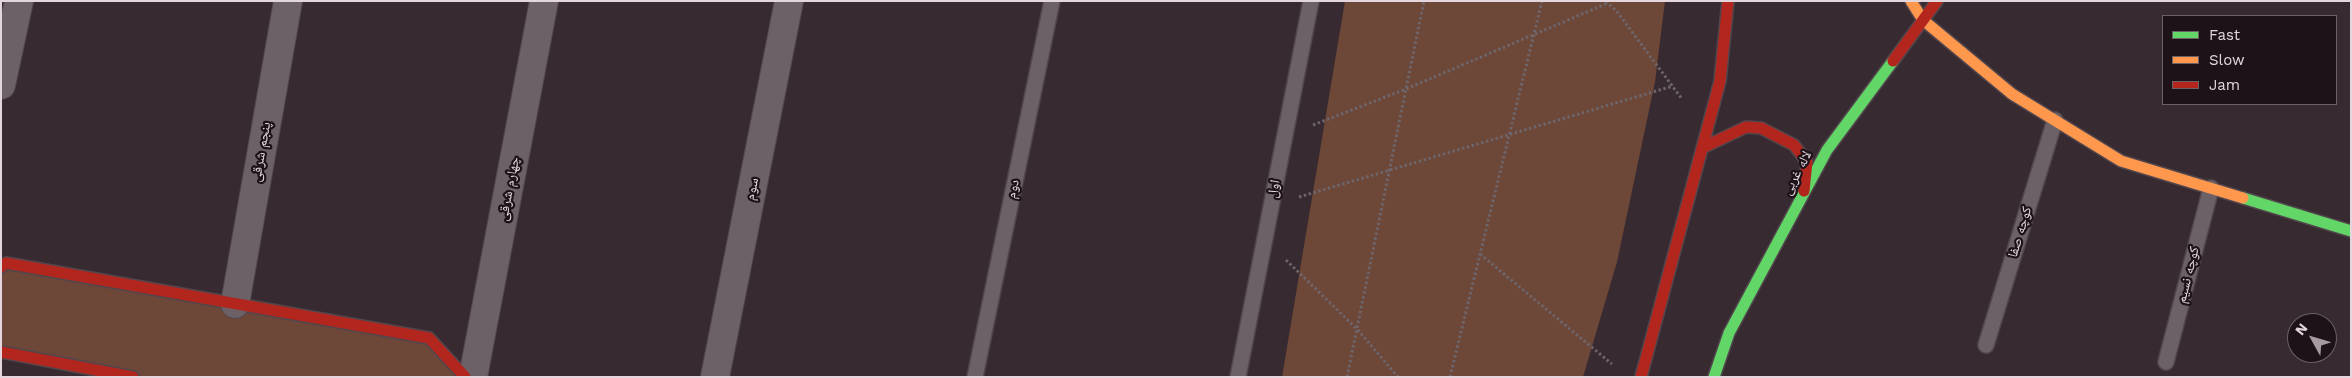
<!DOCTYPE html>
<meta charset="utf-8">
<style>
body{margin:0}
#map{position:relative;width:2352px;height:378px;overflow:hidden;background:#372a31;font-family:"Work Sans",sans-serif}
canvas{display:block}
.frame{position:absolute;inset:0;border:2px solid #e5d6de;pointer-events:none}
.legend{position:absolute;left:2162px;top:15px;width:175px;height:90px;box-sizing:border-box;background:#1c1218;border:1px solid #6c6067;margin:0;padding:6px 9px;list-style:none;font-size:15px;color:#e5d6de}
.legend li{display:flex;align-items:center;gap:10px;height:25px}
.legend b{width:25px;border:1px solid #6c6067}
.north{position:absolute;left:2287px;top:313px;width:50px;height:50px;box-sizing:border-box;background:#1c1218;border:1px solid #6c6067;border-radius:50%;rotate:309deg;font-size:14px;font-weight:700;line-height:20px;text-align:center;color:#e5d6de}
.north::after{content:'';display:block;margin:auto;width:18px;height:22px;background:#a89aa1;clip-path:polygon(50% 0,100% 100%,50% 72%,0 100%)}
</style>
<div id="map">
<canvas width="2352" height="378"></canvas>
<div class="frame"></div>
<ul class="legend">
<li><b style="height:6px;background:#63d668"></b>Fast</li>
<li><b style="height:6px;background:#ff974d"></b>Slow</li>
<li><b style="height:6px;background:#b3261e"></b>Jam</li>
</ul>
<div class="north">N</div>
</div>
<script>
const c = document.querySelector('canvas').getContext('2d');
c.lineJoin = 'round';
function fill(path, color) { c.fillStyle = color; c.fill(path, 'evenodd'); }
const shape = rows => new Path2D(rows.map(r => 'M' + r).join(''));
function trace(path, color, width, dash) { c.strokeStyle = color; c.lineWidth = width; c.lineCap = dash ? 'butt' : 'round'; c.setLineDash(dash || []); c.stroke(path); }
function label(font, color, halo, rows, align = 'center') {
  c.font = font + ' "Work Sans","Noto Naskh Arabic",sans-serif'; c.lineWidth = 4.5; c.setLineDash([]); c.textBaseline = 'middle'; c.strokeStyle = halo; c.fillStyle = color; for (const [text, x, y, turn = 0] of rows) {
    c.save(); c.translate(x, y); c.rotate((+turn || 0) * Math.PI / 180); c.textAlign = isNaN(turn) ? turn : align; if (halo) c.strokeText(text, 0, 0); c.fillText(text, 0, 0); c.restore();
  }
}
const green = shape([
 [1345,1,1665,1,1655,82,1617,262,1583,377,1282,377],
 [1,269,429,340,464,377,139,377,1,351]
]);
const path = shape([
 [1606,1,1618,13,1682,99],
 [1313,125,1406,89,1608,3],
 [1299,197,1673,86],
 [1480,254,1612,364],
 [1286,260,1357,329,1398,377],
 [1347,377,1424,1],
 [1450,377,1542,1]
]);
const lane = shape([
 [1986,345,2055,120],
 [2166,362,2211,188],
 [975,377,1052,1],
 [1238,377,1311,1]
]);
const street = shape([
 [1,85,19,1],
 [235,304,288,1],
 [473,377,544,1],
 [715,377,789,1]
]);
const fast = shape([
 [2243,198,2351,231],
 [1714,377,1729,333,1827,150,1893,61]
]);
const slow = shape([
 [1911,1,1923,20,2012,94,2121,161,2243,198]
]);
const jam = shape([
 [1893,61,1937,1],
 [1702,148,1746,127,1761,128,1794,145,1807,162,1804,191],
 [1,267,6,263,429,338,465,377],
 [1,352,133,377],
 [1641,377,1720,81,1728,1]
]);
const streetNames = [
 ["پنجم شرقی",261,152,-80],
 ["لاله غربی",1797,173,-62],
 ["چهارم شرقی",509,189,-79],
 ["سوم",752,189,-79],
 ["دوم",1013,189,-78],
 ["اول",1274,189,-79],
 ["کوچه صفا",2020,232,-73],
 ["کوچه نسیم",2188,275,-76]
];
fill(green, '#6d4738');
trace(lane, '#52464d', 18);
trace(street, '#52464d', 30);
trace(fast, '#52464d', 14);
trace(slow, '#52464d', 14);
trace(jam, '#52464d', 14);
trace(path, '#6e656a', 3, [2.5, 2.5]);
trace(lane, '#6c6167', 15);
trace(street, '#6c6167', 28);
trace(fast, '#63d668', 11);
trace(slow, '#ff974d', 11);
trace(jam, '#b3261e', 11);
label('14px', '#e5d6de', '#1c1218', streetNames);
</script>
